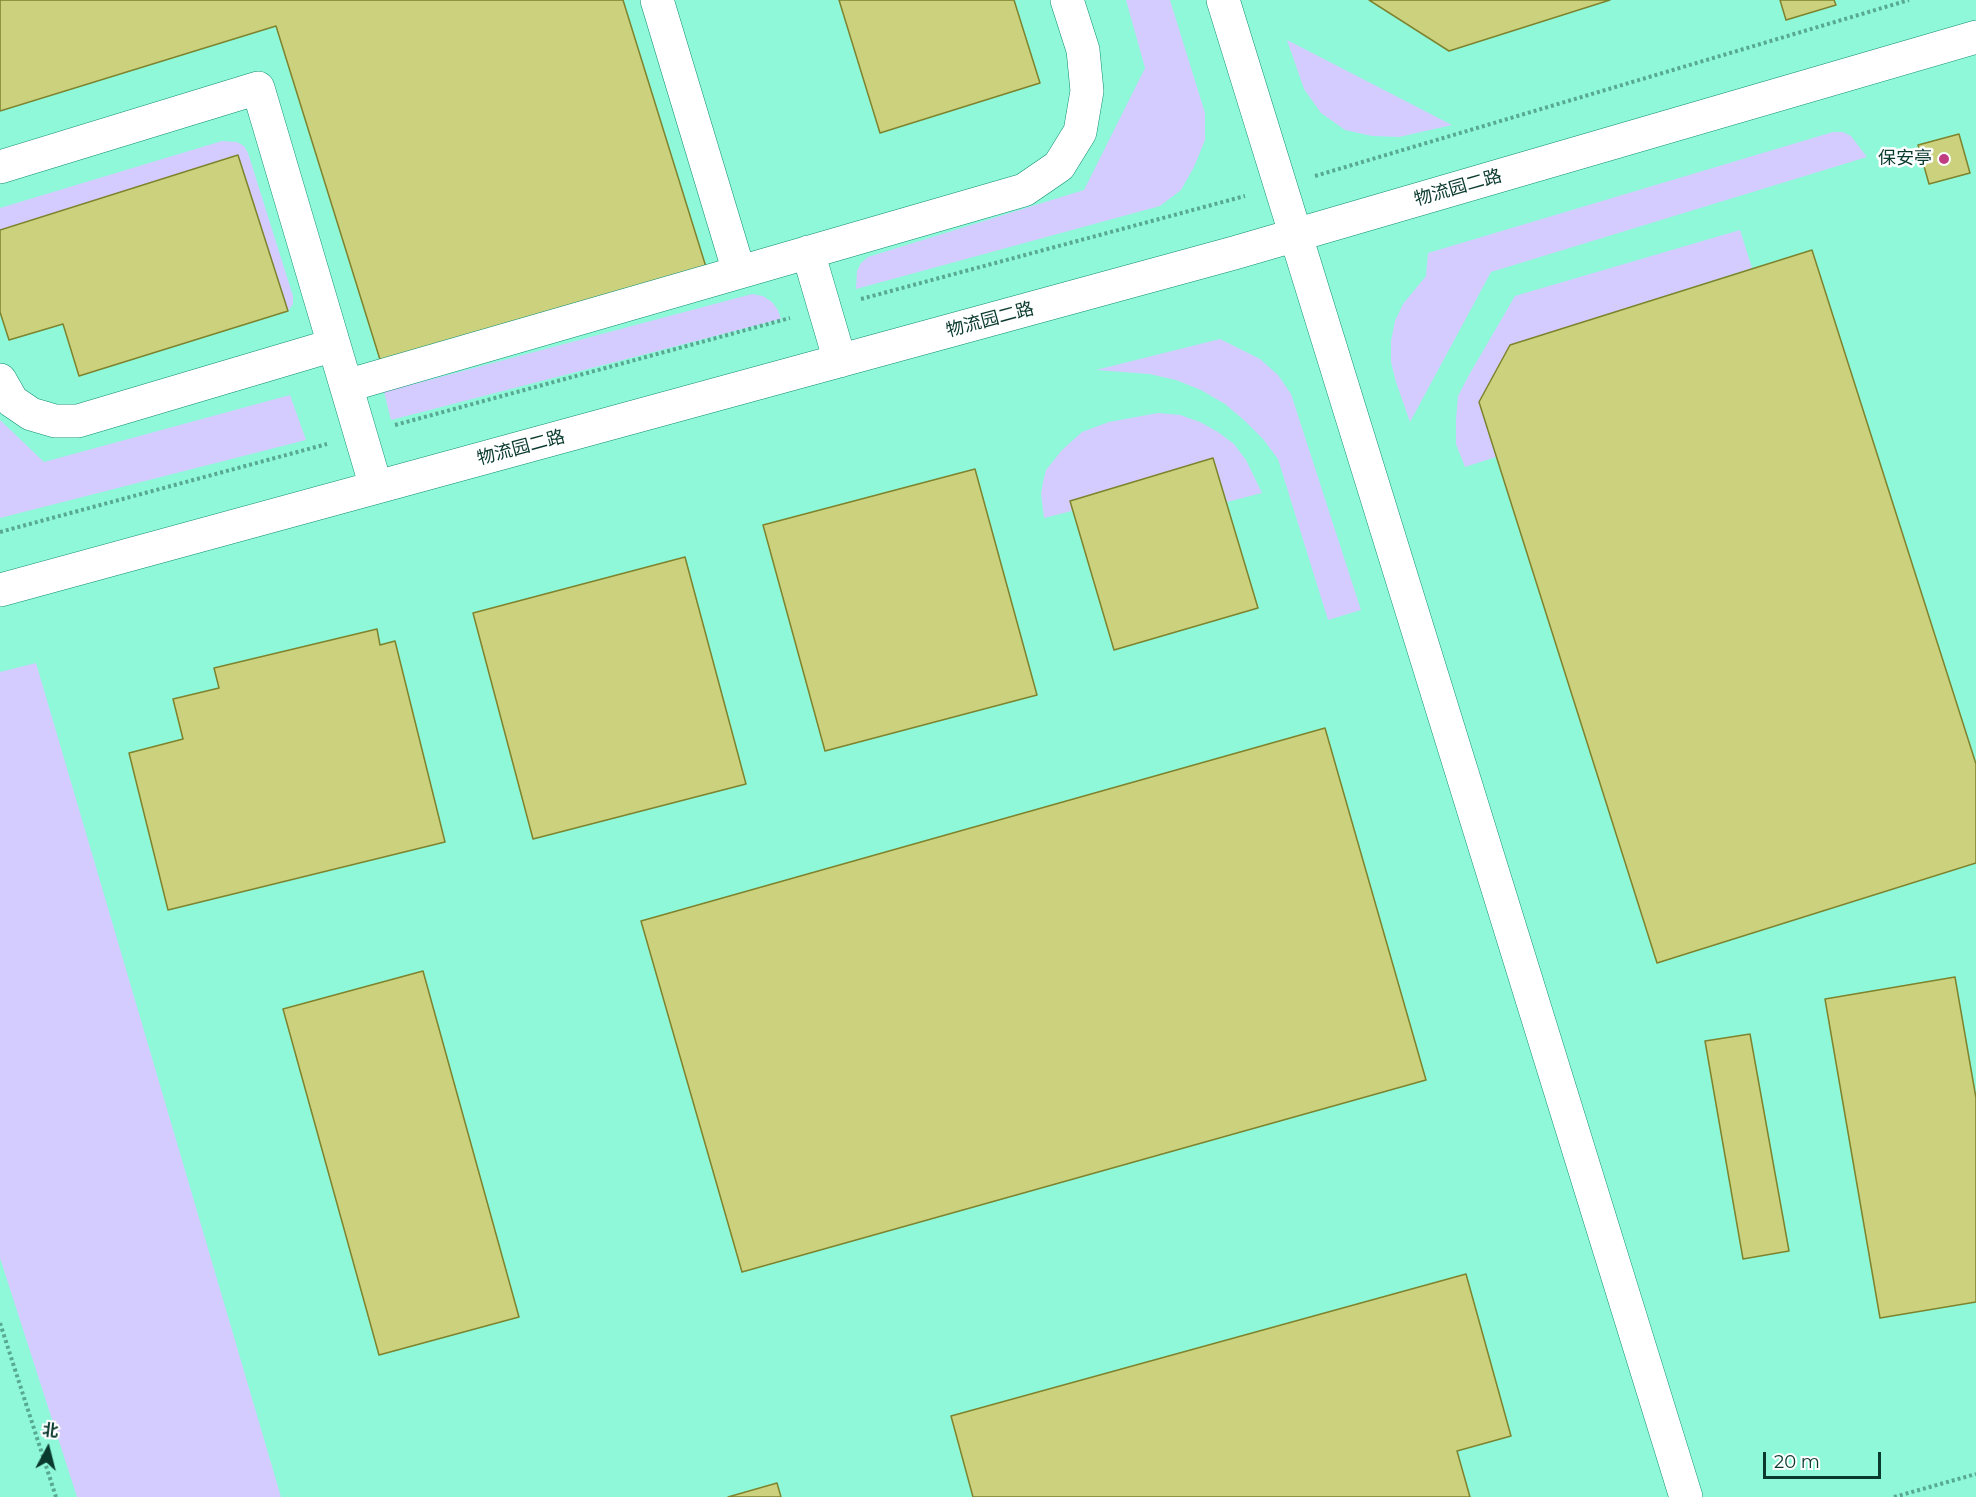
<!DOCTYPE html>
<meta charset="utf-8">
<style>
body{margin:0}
#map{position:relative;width:1976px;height:1497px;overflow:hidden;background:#8ff8d9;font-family:Montserrat,"Noto Sans SC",sans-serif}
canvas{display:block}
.north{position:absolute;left:18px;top:1419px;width:60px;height:60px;-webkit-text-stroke:4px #fff;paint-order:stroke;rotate:7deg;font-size:16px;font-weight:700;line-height:24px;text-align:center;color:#0a3a2e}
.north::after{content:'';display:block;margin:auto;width:21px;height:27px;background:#0a3a2e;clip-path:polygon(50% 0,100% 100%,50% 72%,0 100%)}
.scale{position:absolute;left:1763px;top:1452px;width:118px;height:27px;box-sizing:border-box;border:3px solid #0a3a2e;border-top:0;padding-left:8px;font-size:18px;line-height:21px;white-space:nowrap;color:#0a3a2e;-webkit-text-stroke:4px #fff;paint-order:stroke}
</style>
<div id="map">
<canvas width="1976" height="1497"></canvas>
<div class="north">北</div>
<div class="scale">20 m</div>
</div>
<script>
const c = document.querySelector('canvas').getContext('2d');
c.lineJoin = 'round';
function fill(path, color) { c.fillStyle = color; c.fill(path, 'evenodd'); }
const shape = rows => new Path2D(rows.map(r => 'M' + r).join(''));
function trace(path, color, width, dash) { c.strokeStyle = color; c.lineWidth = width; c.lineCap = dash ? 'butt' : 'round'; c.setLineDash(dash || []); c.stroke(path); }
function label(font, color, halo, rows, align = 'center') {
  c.font = font + ' Montserrat,"Noto Sans SC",sans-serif'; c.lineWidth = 5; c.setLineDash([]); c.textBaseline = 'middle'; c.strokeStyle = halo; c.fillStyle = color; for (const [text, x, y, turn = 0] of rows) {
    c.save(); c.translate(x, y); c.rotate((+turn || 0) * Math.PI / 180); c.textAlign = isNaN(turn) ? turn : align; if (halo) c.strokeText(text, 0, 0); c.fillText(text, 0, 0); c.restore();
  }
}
const green = shape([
 [1126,0,1170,0,1205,113,1205,140,1194,167,1181,190,1160,206,856,289,857,271,861,263,868,257,1084,190,1145,68],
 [1287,40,1452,125,1399,137,1372,136,1345,130,1321,113,1304,89],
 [1833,132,1843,132,1851,136,1867,157,1491,272,1410,422,1396,382,1391,362,1391,341,1395,321,1403,304,1426,276,1428,253],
 [222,141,237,142,244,146,248,153,293,296,293,304,288,311,238,155,0,230,0,208],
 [1740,230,1752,268,1510,345,1479,402,1496,457,1465,467,1456,444,1456,420,1458,396,1469,375,1515,296],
 [752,294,763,296,772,302,778,310,781,319,391,420,384,392],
 [1220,339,1260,359,1278,375,1291,394,1361,610,1328,620,1278,459,1263,439,1245,421,1225,404,1201,390,1176,380,1149,374,1096,370],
 [290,395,306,440,0,518,0,420,44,462],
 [1158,413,1180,415,1200,422,1218,432,1234,444,1246,460,1262,493,1227,502,1213,458,1070,501,1072,511,1044,518,1041,494,1043,482,1046,470,1062,450,1082,432,1109,422],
 [36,663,281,1497,77,1497,0,1258,0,672]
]);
const building = shape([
 [0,0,623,0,706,267,382,366,276,26,0,111,0,0],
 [839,0,1014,0,1040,83,880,133,839,0],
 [1369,0,1610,0,1449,51,1369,0],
 [1780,0,1834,0,1836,5,1786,20,1780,0],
 [1959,134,1970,173,1929,184,1918,145,1959,134],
 [238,155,288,311,79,376,63,324,9,340,0,312,0,230,238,155],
 [1812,250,1976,764,1976,863,1657,963,1479,402,1510,345,1812,250],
 [1213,458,1258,608,1114,650,1070,501,1213,458],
 [975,469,1037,695,825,751,763,525,975,469],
 [685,557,746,784,533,839,473,613,685,557],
 [377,629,380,645,395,641,445,842,168,910,129,753,183,739,173,699,219,688,214,668,377,629],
 [1325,728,1426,1080,742,1272,641,921,1325,728],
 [423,971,519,1317,379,1355,283,1009,423,971],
 [1955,977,1976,1098,1976,1302,1880,1318,1825,999,1955,977],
 [1750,1034,1789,1251,1743,1259,1705,1041,1750,1034],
 [1466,1274,1511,1436,1457,1451,1470,1497,973,1497,951,1416,1466,1274],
 [777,1483,781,1497,728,1497,777,1483]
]);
const path = shape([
 [1315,176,1909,0],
 [861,299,1245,196],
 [395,425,790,318],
 [0,532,327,444],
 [0,1323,56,1497],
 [1894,1497,1976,1474]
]);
const minor = shape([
 [657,0,739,272],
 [1223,0,1686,1497],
 [0,167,258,88,376,487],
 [808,252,840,361],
 [0,380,12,401,31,414,55,421,78,421,334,345],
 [346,386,1024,190,1059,166,1080,132,1087,91,1083,50,1067,0],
 [0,590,1234,253,1976,37]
]);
const markers = [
 [1944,159,6,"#c13d82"]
];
const poiNames = [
 ["保安亭",1932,159]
];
const streetNames = [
 ["物流园二路",1458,188,-16],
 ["物流园二路",990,320,-15],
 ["物流园二路",521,448,-15]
];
fill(green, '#d4ccfe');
fill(building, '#cbd17c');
trace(building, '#7e832d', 1.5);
trace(minor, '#0d8d71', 34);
trace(path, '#58a992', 4, [3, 3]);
trace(minor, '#fff', 33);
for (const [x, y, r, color] of markers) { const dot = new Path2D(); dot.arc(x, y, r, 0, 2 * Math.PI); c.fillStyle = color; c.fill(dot); trace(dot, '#fff', 2); }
label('18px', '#0a3a2e', '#fff', poiNames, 'right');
label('18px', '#0a3a2e', '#fff', streetNames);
</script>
